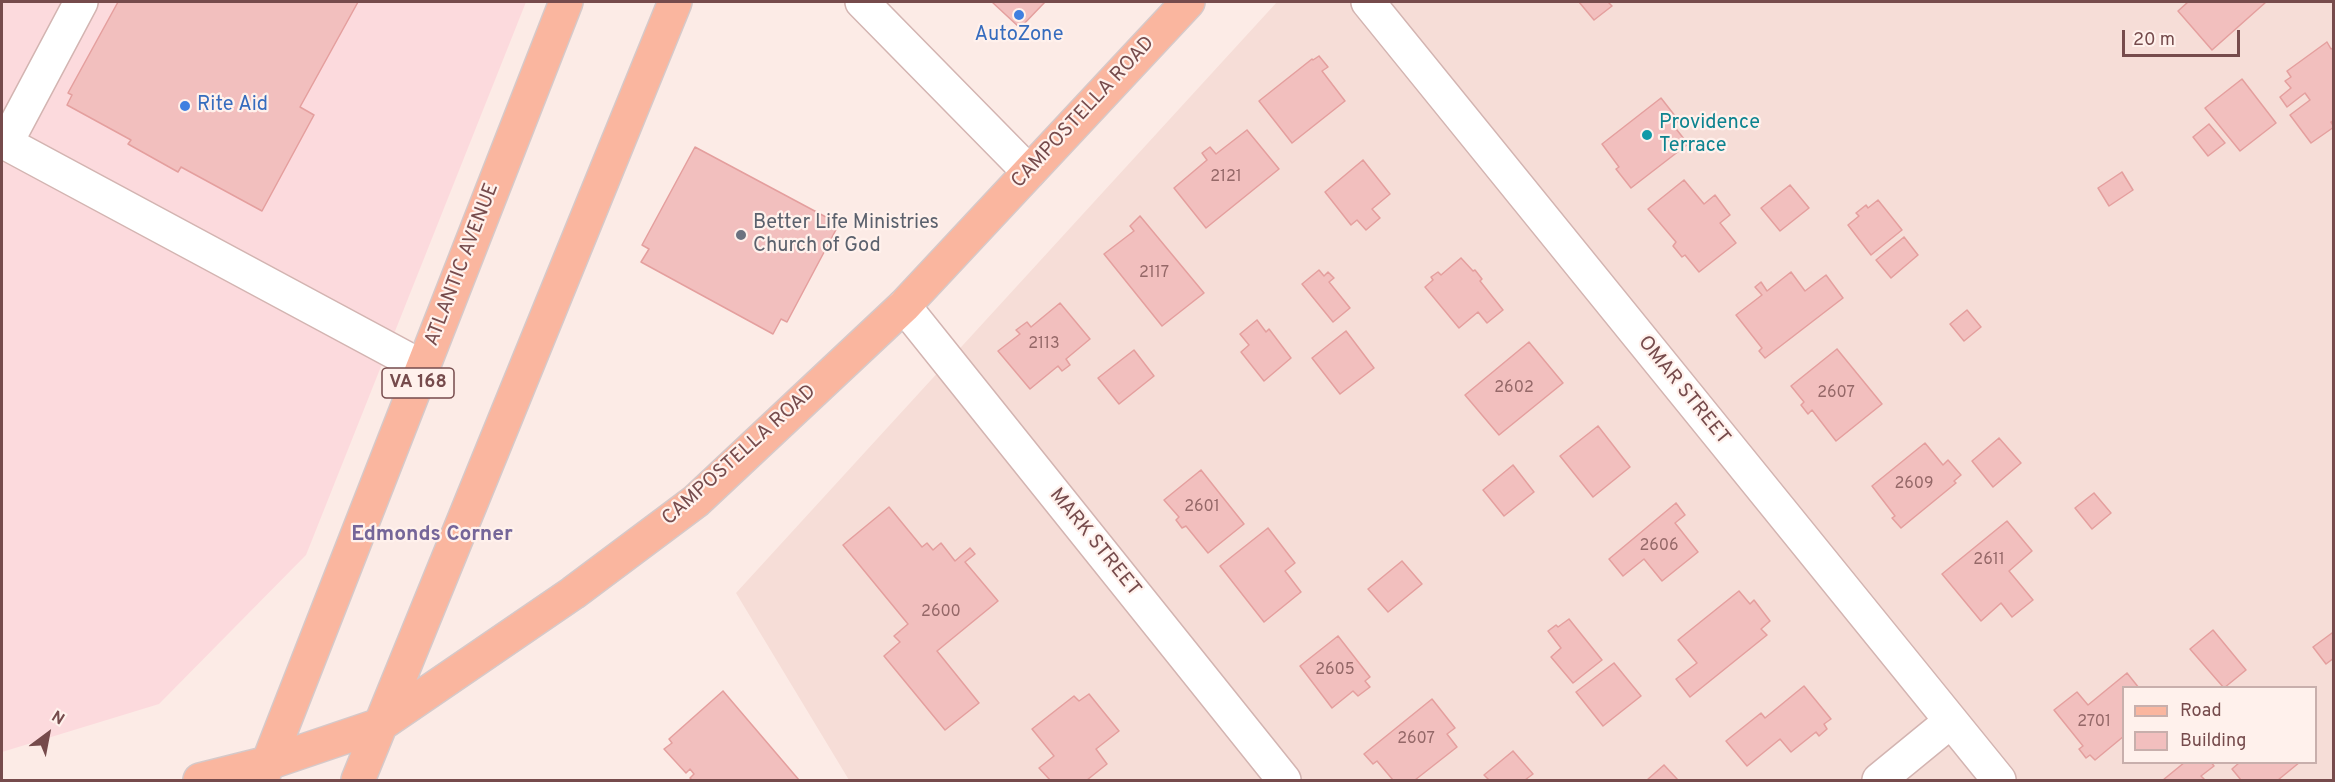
<!DOCTYPE html>
<style>
body{margin:0}
#map{position:relative;width:2335px;height:782px;overflow:hidden;background:#fcebe6;font-family:Overpass,sans-serif}
canvas{display:block}
.frame{position:absolute;inset:0;border:3px solid #764b4c;pointer-events:none}
.legend{position:absolute;left:2122px;top:686px;width:195px;height:78px;box-sizing:border-box;background:#fff1ec;border:2px solid #c8afac;margin:0;padding:8px 10px;list-style:none;font-size:18px;color:#764b4c}
.legend li{display:flex;align-items:center;gap:12px;height:30px}
.legend b{width:30px;border:2px solid #c8afac}
.north{position:absolute;left:18px;top:704px;width:60px;height:60px;-webkit-text-stroke:4px #fff1ec;paint-order:stroke;rotate:32deg;font-size:16px;font-weight:700;line-height:24px;text-align:center;color:#764b4c}
.north::after{content:'';display:block;margin:auto;width:21px;height:27px;background:#764b4c;clip-path:polygon(50% 0,100% 100%,50% 72%,0 100%)}
.scale{position:absolute;left:2122px;top:30px;width:118px;height:27px;box-sizing:border-box;border:3px solid #764b4c;border-top:0;padding-left:8px;font-size:18px;line-height:21px;white-space:nowrap;color:#764b4c;-webkit-text-stroke:4px #fff1ec;paint-order:stroke}
</style>
<div id="map">
<canvas width="2335" height="782"></canvas>
<div class="frame"></div>
<ul class="legend">
<li><b style="height:8px;background:#fab69f"></b>Road</li>
<li><b style="height:16px;background:#f2bfbe"></b>Building</li>
</ul>
<div class="north">N</div>
<div class="scale">20 m</div>
</div>
<script>
const c = document.querySelector('canvas').getContext('2d');
c.lineJoin = 'round';
function fill(path, color) { c.fillStyle = color; c.fill(path, 'evenodd'); }
const shape = rows => new Path2D(rows.map(r => 'M' + r).join(''));
function trace(path, color, width, dash) { c.strokeStyle = color; c.lineWidth = width; c.lineCap = dash ? 'butt' : 'round'; c.setLineDash(dash || []); c.stroke(path); }
function label(font, color, halo, rows, align = 'center') {
  c.font = font + ' Overpass,sans-serif'; c.lineWidth = 4.5; c.setLineDash([]); c.textBaseline = 'middle'; c.strokeStyle = halo; c.fillStyle = color; for (const [text, x, y, turn = 0] of rows) {
    c.save(); c.translate(x, y); c.rotate((+turn || 0) * Math.PI / 180); c.textAlign = isNaN(turn) ? turn : align; if (halo) c.strokeText(text, 0, 0); c.fillText(text, 0, 0); c.restore();
  }
}
const residential = shape([
 [1277,2,2333,2,2333,780,849,780,736,593],
 [2124,688,2316,688,2316,762,2124,762]
]);
const commercial = shape([
 [2,2,526,2,306,555,159,704,2,752]
]);
const building = shape([
 [118,2,358,2,300,107,314,115,262,211,181,167,178,172,128,144,131,140,67,105,72,95,68,93,118,2],
 [992,2,1045,2,1020,28,992,2],
 [1579,2,1608,2,1612,6,1594,20,1579,2],
 [2188,2,2266,2,2212,50,2178,11,2188,2],
 [2327,42,2331,49,2334,47,2334,120,2331,122,2334,127,2311,143,2290,115,2310,100,2305,93,2287,107,2280,97,2291,88,2285,81,2291,77,2287,71,2327,42],
 [1319,56,1328,67,1322,71,1345,101,1292,143,1259,101,1312,59,1313,60,1319,56],
 [2242,79,2276,123,2240,151,2205,108,2242,79],
 [1661,98,1679,121,1673,125,1688,144,1631,188,1616,169,1619,167,1602,144,1661,98],
 [2209,124,2225,143,2208,156,2193,137,2209,124],
 [1247,130,1279,169,1206,228,1174,188,1207,160,1202,153,1210,147,1216,154,1247,130],
 [695,147,839,224,787,322,781,319,773,334,641,262,649,249,642,245,695,147],
 [1363,160,1390,194,1372,209,1380,218,1366,230,1357,220,1351,225,1325,192,1363,160],
 [2122,172,2133,190,2109,206,2098,188,2122,172],
 [1684,180,1704,204,1715,195,1730,215,1720,223,1736,243,1699,272,1685,255,1682,257,1673,246,1676,242,1648,209,1684,180],
 [1790,185,1809,208,1780,231,1761,208,1790,185],
 [1878,200,1902,230,1871,255,1848,225,1859,216,1856,213,1866,205,1868,208,1878,200],
 [1140,216,1204,293,1162,326,1104,254,1134,231,1130,226,1140,216],
 [1904,237,1918,255,1891,278,1876,260,1904,237],
 [1461,258,1473,271,1475,270,1482,279,1480,281,1503,310,1487,323,1478,312,1459,328,1425,287,1433,280,1431,277,1438,272,1441,275,1461,258],
 [1319,270,1324,276,1328,272,1334,278,1329,282,1350,308,1333,322,1302,284,1319,270],
 [1791,272,1805,291,1826,275,1843,298,1765,358,1759,351,1762,348,1736,315,1762,295,1755,287,1761,282,1767,291,1791,272],
 [1060,303,1090,339,1066,359,1070,365,1062,371,1058,366,1030,389,998,351,1020,334,1016,330,1027,322,1031,327,1060,303],
 [1967,310,1981,327,1964,341,1950,324,1967,310],
 [1257,320,1266,332,1269,329,1291,358,1264,381,1241,352,1249,345,1240,334,1257,320],
 [1346,331,1374,368,1340,394,1312,358,1346,331],
 [1529,342,1563,383,1499,435,1465,395,1529,342],
 [1837,349,1882,404,1836,441,1812,410,1808,414,1801,405,1804,402,1791,386,1837,349],
 [1134,350,1154,376,1119,404,1098,378,1134,350],
 [1598,426,1630,467,1593,497,1560,456,1598,426],
 [1999,438,2021,463,1993,487,1972,461,1999,438],
 [1925,443,1943,465,1948,460,1961,475,1954,481,1956,483,1901,528,1892,518,1895,516,1872,486,1925,443],
 [1513,465,1534,492,1504,516,1483,490,1513,465],
 [1201,470,1244,524,1208,553,1186,526,1182,528,1176,520,1179,517,1164,500,1201,470],
 [2094,493,2111,513,2092,529,2075,508,2094,493],
 [1676,503,1685,515,1675,523,1698,552,1662,581,1644,559,1623,576,1609,559,1676,503],
 [889,507,922,547,927,543,933,550,941,543,955,561,970,548,975,554,965,562,998,601,937,651,979,703,945,730,884,656,900,642,894,636,908,624,843,545,889,507],
 [2007,521,2032,551,2009,571,2033,600,2012,617,2001,603,1981,621,1942,574,2007,521],
 [1268,528,1295,563,1285,571,1301,592,1264,622,1220,566,1268,528],
 [1402,561,1422,584,1388,612,1368,589,1402,561],
 [1739,591,1750,604,1754,600,1770,621,1761,629,1767,635,1690,697,1676,679,1697,663,1678,640,1739,591],
 [1569,619,1602,660,1573,683,1551,657,1561,648,1548,631,1556,625,1558,627,1569,619],
 [2213,630,2246,670,2224,688,2190,649,2213,630],
 [2332,633,2334,635,2334,658,2326,664,2313,647,2332,633],
 [1338,636,1370,677,1365,681,1370,687,1358,696,1353,691,1332,708,1300,666,1338,636],
 [1614,663,1641,696,1603,726,1576,692,1614,663],
 [2127,673,2139,688,2124,688,2124,736,2095,760,2090,755,2086,758,2079,749,2083,746,2054,710,2077,692,2088,705,2127,673],
 [1804,686,1831,719,1824,724,1827,729,1819,736,1816,732,1791,752,1780,739,1747,766,1726,741,1761,713,1765,718,1804,686],
 [723,691,799,780,692,780,690,778,694,774,690,769,686,773,664,749,672,743,669,739,723,691],
 [1089,694,1119,731,1096,749,1107,764,1087,780,1050,780,1039,768,1054,756,1032,729,1074,696,1079,701,1089,694],
 [1432,699,1455,728,1447,734,1457,747,1415,780,1393,780,1377,761,1373,764,1364,754,1432,699],
 [1513,751,1533,774,1525,780,1489,780,1484,775,1513,751],
 [2185,762,2211,762,2214,766,2201,776,2205,780,2163,780,2185,762],
 [2240,762,2300,762,2278,780,2241,780,2232,769,2240,762],
 [1664,765,1678,780,1647,780,1664,765]
]);
const minor = shape([
 [862,2,1029,172],
 [1368,2,1999,780],
 [2,141,424,368],
 [6,143,81,2],
 [904,306,1284,780],
 [1879,780,1951,721]
]);
const major = shape([
 [263,776,566,2],
 [200,780,268,763,380,725,573,593,696,501,904,306,1188,2],
 [358,780,675,2]
]);
const markers = [
 [1019,15,6,"#3f7fe0"],
 [185,106,6,"#3f7fe0"],
 [1647,135,6,"#0f9aa8"],
 [741,235,6,"#6b7280"]
];
const numberNames = [
 ["2121",1226,178],
 ["2117",1154,274],
 ["2113",1044,345],
 ["2602",1514,389],
 ["2607",1836,394],
 ["2609",1914,485],
 ["2601",1202,508],
 ["2606",1659,547],
 ["2611",1989,561],
 ["2600",941,613],
 ["2605",1335,671],
 ["2701",2094,723],
 ["2607",1416,740]
];
const shields = [
 [418,383,72]
];
const shieldNames = [
 ["VA 168",418,383]
];
const shopNames = [
 ["AutoZone",1019,36],
 ["Rite Aid",197,106,"left"]
];
const streetNames = [
 ["CAMPOSTELLA ROAD",1084,113,-47],
 ["ATLANTIC AVENUE",463,265,-69],
 ["OMAR STREET",1683,391,51],
 ["CAMPOSTELLA ROAD",740,456,-42],
 ["MARK STREET",1094,543,51]
];
const cultureNames = [
 ["Providence",1659,124],
 ["Terrace",1659,147]
];
const worshipNames = [
 ["Better Life Ministries",753,224],
 ["Church of God",753,247]
];
const neighbourhoodNames = [
 ["Edmonds Corner",432,536]
];
fill(residential, '#f6ddd7');
fill(commercial, '#fcdadd');
fill(building, '#f2bfbe');
trace(building, '#e49f9e', 1.5);
trace(minor, '#d3b4b1', 36);
trace(major, '#d6c9c9', 36);
trace(minor, '#fff', 33);
trace(major, '#fab69f', 33);
for (const [x, y, r, color] of markers) { const dot = new Path2D(); dot.arc(x, y, r, 0, 2 * Math.PI); c.fillStyle = color; c.fill(dot); trace(dot, '#fff1ec', 2); }
label('16px', '#956868', null, numberNames);
for (const [x, y, w] of shields) { const box = new Path2D(); box.roundRect(x - w / 2, y - 15, w, 30, 4.5); c.fillStyle = '#fff1ec'; c.fill(box); trace(box, '#764b4c', 1.5); }
label('bold 18px', '#764b4c', null, shieldNames);
label('20px', '#366cbe', '#fff1ec', shopNames);
label('20px', '#764b4c', '#fff1ec', streetNames);
label('20px', '#0d838f', '#fff1ec', cultureNames, 'left');
label('20px', '#5b616d', '#fff1ec', worshipNames, 'left');
label('bold 21px', '#756699', '#fff1ec', neighbourhoodNames);
</script>
